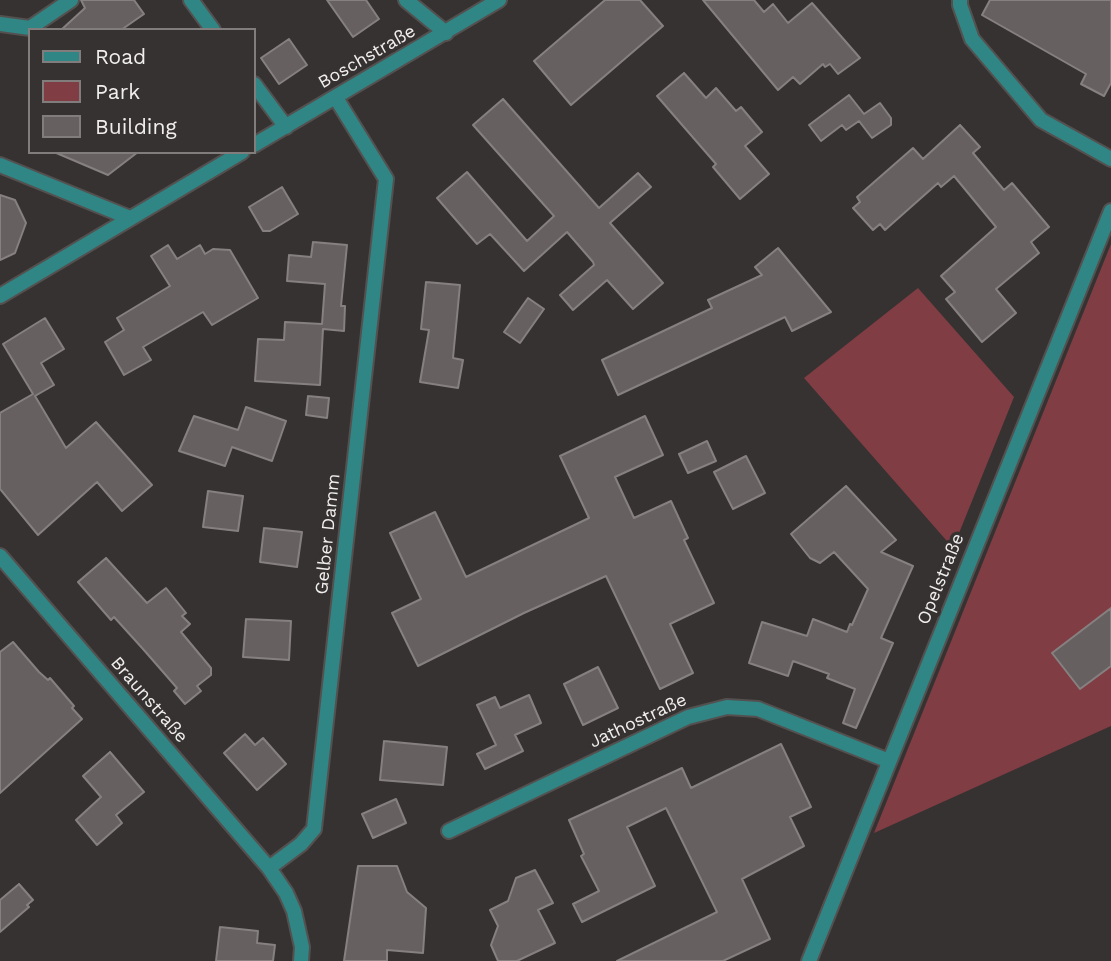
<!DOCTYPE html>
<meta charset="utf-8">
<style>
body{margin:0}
#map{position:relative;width:1111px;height:961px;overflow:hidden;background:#363232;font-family:"Work Sans",sans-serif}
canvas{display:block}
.legend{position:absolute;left:28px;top:28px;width:228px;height:126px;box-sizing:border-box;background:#363232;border:2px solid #817d7d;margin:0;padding:9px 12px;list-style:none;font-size:21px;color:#f1eeee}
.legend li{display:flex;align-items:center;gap:14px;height:35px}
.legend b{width:35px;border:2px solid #817d7d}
</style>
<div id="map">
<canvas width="1111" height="961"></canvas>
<ul class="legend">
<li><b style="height:9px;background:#2f8684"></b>Road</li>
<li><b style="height:19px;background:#803d43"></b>Park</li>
<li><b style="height:19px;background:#666061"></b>Building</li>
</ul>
</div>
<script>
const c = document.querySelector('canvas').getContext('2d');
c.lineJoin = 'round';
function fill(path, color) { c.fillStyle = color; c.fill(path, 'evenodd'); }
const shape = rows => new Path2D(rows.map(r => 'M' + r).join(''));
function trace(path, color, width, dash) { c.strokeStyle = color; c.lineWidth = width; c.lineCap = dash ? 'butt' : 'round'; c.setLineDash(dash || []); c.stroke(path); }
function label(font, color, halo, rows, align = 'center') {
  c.font = font + ' "Work Sans",sans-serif'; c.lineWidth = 7; c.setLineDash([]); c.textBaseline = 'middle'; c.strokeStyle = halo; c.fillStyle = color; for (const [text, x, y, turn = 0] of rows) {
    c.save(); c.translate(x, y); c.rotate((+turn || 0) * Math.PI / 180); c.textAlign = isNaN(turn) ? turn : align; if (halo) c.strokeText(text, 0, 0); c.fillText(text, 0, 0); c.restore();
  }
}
const green = shape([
 [1111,244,1111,726,874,833],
 [918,288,1014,397,953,548,804,378]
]);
const building = shape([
 [81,0,134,0,144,14,121,30,61,30,85,8,81,0],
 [327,0,366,0,379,19,353,37,327,0],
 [605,0,640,0,663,26,571,105,534,61,605,0],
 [703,0,754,0,764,12,773,4,788,23,812,3,860,58,838,74,830,64,825,67,823,64,800,84,793,77,778,90,703,0],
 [990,0,1111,0,1111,83,1104,96,1081,84,1086,74,982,15,990,0],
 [289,39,307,65,279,84,261,58,289,39],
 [684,73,706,98,716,88,736,111,741,107,762,132,745,146,769,174,740,199,713,167,716,164,657,96,684,73],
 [849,95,864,114,880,103,891,118,891,125,872,138,859,121,846,130,842,125,821,141,809,125,849,95],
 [503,99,599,208,638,173,651,187,610,223,663,283,633,309,607,280,573,310,560,295,594,265,593,262,567,232,524,271,490,234,477,244,437,198,467,172,527,241,554,216,473,125,503,99],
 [960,125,980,147,973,153,1004,190,1012,183,1049,227,1031,242,1039,253,996,289,1016,313,982,342,946,299,955,292,941,276,996,227,954,176,941,187,938,183,885,230,880,224,873,230,853,208,860,202,857,197,913,148,923,159,960,125],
 [54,152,138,152,108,175,54,152],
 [282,187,298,214,270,231,263,231,249,207,282,187],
 [0,195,15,200,26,223,15,253,0,260,0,195],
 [313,242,347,245,341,306,345,306,344,331,323,329,320,385,255,381,258,339,284,340,285,322,322,324,325,284,287,281,289,255,311,257,313,242],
 [168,245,177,259,200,245,205,254,213,249,230,250,258,298,212,325,203,312,143,347,151,360,124,375,105,342,124,330,117,318,170,286,151,256,168,245],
 [778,248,831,312,792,331,785,317,618,395,602,360,712,308,708,300,762,275,755,267,778,248],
 [426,282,460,285,453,358,463,360,458,388,420,382,429,330,421,329,426,282],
 [528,298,544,309,520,343,504,332,528,298],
 [45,318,64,349,41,363,54,385,35,396,66,448,96,422,152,485,122,511,97,482,38,535,0,489,0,413,33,394,3,344,45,318],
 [308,396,329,398,327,418,306,415,308,396],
 [246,407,286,421,272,461,232,447,225,466,179,451,194,416,238,430,246,407],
 [645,416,663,455,615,477,634,518,671,501,688,538,684,540,714,603,670,624,693,673,660,689,606,576,524,613,418,666,392,613,421,599,390,533,435,512,466,577,589,518,560,456,645,416],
 [707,441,716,461,688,473,679,454,707,441],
 [746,456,765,493,733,509,714,472,746,456],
 [846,486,896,540,881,552,913,566,881,638,893,643,856,728,843,723,855,689,827,678,829,674,793,661,788,676,749,663,762,622,807,636,813,619,847,632,850,624,852,625,868,589,834,552,820,563,810,558,791,534,846,486],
 [208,491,243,496,238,531,203,527,208,491],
 [264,528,302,532,297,567,260,562,264,528],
 [106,558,147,603,166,588,186,613,182,616,190,624,181,632,211,668,211,675,197,686,201,691,185,704,174,691,177,688,143,649,114,617,111,620,78,582,106,558],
 [1111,608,1111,666,1080,689,1052,653,1111,608],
 [246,619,291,621,289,660,243,657,246,619],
 [13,642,39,672,48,680,50,678,74,706,72,708,82,719,0,793,0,652,13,642],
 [598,667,618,708,583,725,564,684,598,667],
 [529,695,541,723,515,735,523,751,485,769,477,754,496,745,477,705,495,697,500,708,529,695],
 [245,734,255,745,263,738,286,764,257,790,224,753,245,734],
 [384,741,447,747,443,785,380,780,384,741],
 [781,744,811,807,790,817,804,846,742,879,770,939,723,961,617,961,717,912,666,808,627,827,655,886,582,922,573,904,599,891,581,856,584,854,569,820,682,768,691,788,781,744],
 [110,752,144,792,116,815,122,823,97,845,76,820,101,797,83,776,110,752],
 [396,799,406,823,373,838,362,814,396,799],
 [358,866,397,866,407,892,426,908,423,953,387,950,387,961,344,961,358,866],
 [535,870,553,903,538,910,555,943,517,961,498,961,491,945,498,926,490,910,508,901,516,878,535,870],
 [19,884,33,900,27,905,29,907,0,932,0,900,19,884],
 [220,927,258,931,257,943,275,945,273,961,216,961,220,927]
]);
const street = shape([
 [191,0,213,30],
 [406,0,446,33],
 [960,0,960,5,972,39,1041,120,1111,159],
 [0,24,30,28,71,0],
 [254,84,286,127],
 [254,145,499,0],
 [0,165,130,218],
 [0,296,242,152],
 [0,556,269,868,286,893,294,911,302,947,301,961],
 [449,831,688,717,727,707,758,709,889,761],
 [269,868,301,844,314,829,386,179,336,98],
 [809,961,1111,211]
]);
const streetNames = [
 ["Boschstraße",367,57,-30],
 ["Gelber Damm",328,534,-84],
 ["Opelstraße",941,579,-68],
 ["Braunstraße",149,700,49],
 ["Jathostraße",638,721,-25]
];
fill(green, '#803d43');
fill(building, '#666061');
trace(building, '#868080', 2);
trace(street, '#545050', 18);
trace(street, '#2f8684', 14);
label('18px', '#f1eeee', '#363232', streetNames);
</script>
